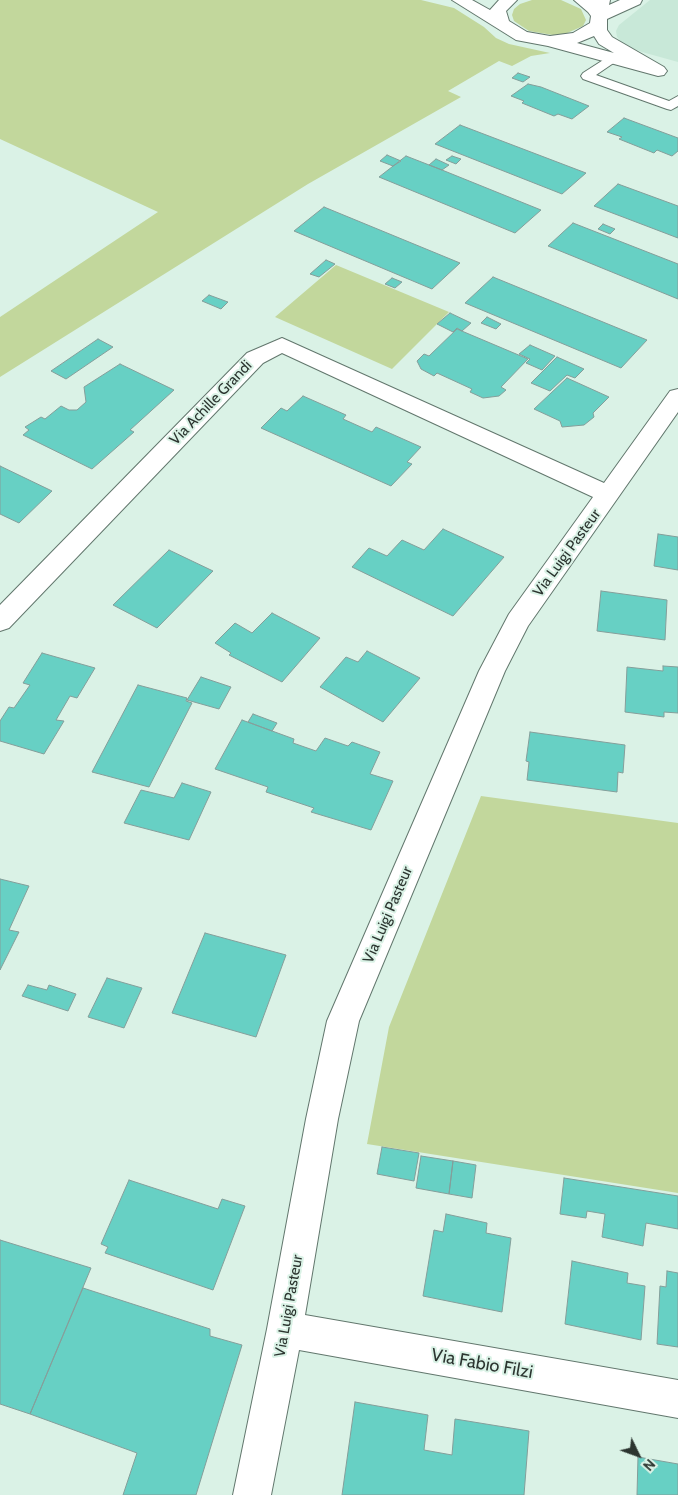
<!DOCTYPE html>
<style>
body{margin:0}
#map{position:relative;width:678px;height:1495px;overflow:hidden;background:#daf2e6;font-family:Cabin,sans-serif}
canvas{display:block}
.north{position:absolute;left:613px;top:1430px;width:50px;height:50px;-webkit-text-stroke:4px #daf2e6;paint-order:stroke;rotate:132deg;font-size:14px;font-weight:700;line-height:20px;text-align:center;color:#2c3530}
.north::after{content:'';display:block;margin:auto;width:18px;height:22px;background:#2c3530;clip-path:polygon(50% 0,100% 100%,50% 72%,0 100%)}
</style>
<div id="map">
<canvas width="678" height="1495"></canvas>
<div class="north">N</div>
</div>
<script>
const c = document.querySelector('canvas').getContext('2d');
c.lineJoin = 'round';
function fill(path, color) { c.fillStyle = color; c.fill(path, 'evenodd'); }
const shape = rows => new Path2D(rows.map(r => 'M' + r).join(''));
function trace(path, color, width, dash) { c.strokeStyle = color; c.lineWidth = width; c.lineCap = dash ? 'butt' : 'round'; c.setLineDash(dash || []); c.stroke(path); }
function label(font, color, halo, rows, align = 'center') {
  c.font = font + ' Cabin,sans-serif'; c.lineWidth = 4; c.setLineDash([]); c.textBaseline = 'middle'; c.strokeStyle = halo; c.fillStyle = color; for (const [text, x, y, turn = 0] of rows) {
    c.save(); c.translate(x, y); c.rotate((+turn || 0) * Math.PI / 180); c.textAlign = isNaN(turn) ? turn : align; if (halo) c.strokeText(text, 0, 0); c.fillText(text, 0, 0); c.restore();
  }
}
const built = shape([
 [650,0,678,0,678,62,642,52,624,45,617,37,616,31,619,25]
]);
const green = shape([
 [0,0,421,0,454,8,484,27,496,38,509,44,550,53,531,56,512,66,499,61,448,91,461,97,308,184,0,377,0,317,158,212,0,139],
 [561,0,581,9,586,20,583,26,565,34,553,35,529,31,514,21,512,15,514,9,520,4,532,0],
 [336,265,449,312,392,369,275,317],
 [481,796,678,823,678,1193,367,1144,389,1027]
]);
const building = shape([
 [518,73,530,77,523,82,512,78,518,73],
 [528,84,541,87,589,106,572,119,558,114,554,116,522,103,524,101,511,96,528,84],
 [624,118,678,138,678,151,672,156,657,150,654,153,619,139,622,137,607,132,624,118],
 [460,125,586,173,562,194,435,144,460,125],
 [387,155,401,161,393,166,380,161,387,155],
 [406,156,442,170,541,210,515,233,379,177,406,156],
 [452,156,461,159,456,164,446,160,452,156],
 [436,159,449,165,442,170,429,165,436,159],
 [618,184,678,206,678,238,594,206,618,184],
 [324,207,460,263,432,289,294,231,324,207],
 [573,223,678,264,678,299,548,246,573,223],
 [603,224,615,229,610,234,598,229,603,224],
 [326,260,335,264,319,277,310,274,326,260],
 [493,277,647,340,621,368,465,303,493,277],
 [392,278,402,282,395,288,385,284,392,278],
 [209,295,228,302,221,309,202,301,209,295],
 [450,313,471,323,462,331,457,328,453,332,437,324,450,313],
 [487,317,501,324,496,329,481,323,487,317],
 [457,329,528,359,501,387,506,390,499,396,483,398,470,392,472,389,437,373,434,376,421,369,417,361,424,354,429,356,457,329],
 [98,339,113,347,66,379,51,371,98,339],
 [530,345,555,356,542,370,526,363,530,359,519,354,530,345],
 [557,357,584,369,575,378,567,375,550,391,531,383,557,357],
 [120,364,174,390,130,430,134,432,92,469,23,435,29,430,25,427,41,417,45,419,61,406,69,410,77,410,86,402,84,387,120,364],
 [567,378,609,397,593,413,594,417,584,425,562,427,560,421,534,409,567,378],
 [303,396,346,415,343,419,372,432,376,427,421,447,407,462,412,464,391,486,261,428,281,408,287,411,303,396],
 [0,466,52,491,19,523,0,514,0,466],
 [443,529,504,557,453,616,352,567,369,548,387,556,402,540,424,550,443,529],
 [658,534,678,537,678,570,654,566,658,534],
 [169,550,213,571,157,628,113,605,169,550],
 [601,591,667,600,665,640,597,631,601,591],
 [272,613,320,638,282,682,229,655,231,653,215,643,235,623,252,633,272,613],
 [367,651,420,678,383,722,320,687,346,657,358,662,367,651],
 [42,653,95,668,77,698,70,696,56,720,64,721,44,754,0,741,0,721,9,707,14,708,30,685,23,683,42,653],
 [663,666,678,667,678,713,664,712,664,717,625,712,627,667,663,671,663,666],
 [201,677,231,687,219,709,187,700,201,677],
 [138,685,187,698,186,701,192,703,149,787,92,772,138,685],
 [253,714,277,723,272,731,248,722,253,714],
 [242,720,294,739,293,743,316,751,325,738,348,746,352,742,380,752,370,774,393,781,371,830,311,812,314,808,266,792,268,787,215,769,242,720],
 [530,732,625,745,623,773,618,772,617,792,527,780,529,762,526,761,530,732],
 [182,783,211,792,189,840,124,823,141,790,174,798,182,783],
 [0,879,29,886,9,930,19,932,0,970,0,879],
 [205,933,286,955,256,1037,172,1013,205,933],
 [107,978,142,988,124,1028,88,1017,107,978],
 [28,985,47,990,49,985,76,994,68,1011,22,996,28,985],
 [382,1147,419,1153,414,1181,377,1174,382,1147],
 [421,1156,453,1161,449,1194,416,1188,421,1156],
 [453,1161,476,1165,472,1198,449,1194,453,1161],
 [564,1178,678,1196,678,1229,646,1223,643,1246,602,1237,605,1214,587,1211,586,1218,560,1214,564,1178],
 [129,1180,218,1209,222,1199,245,1206,213,1290,105,1253,108,1247,101,1244,129,1180],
 [446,1214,487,1223,486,1233,511,1238,502,1312,423,1296,434,1230,443,1232,446,1214],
 [0,1240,91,1268,30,1414,0,1404,0,1240],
 [572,1261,628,1273,627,1283,645,1286,641,1340,565,1324,572,1261],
 [667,1271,678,1273,678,1347,657,1344,660,1286,666,1287,667,1271],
 [83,1288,210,1329,210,1336,242,1345,196,1495,123,1495,137,1453,30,1414,83,1288],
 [355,1402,428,1415,424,1450,452,1455,455,1419,529,1431,524,1495,342,1495,355,1402],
 [638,1457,678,1464,678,1495,637,1495,638,1457]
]);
const lane = shape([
 [611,55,617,59,615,62,596,75,669,101,678,96,678,106,671,110,667,109,583,79,581,76,583,73,611,55]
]);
const street = shape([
 [452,0,472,0,490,10,499,0,517,0,506,11,509,21,527,32,550,36,573,33,590,23,591,16,588,12,574,0,610,0,609,5,620,0,642,0,640,4,607,19,607,30,612,37,664,67,667,71,664,75,658,76,548,46,516,40,452,0],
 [594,36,599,44,614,53,577,43,594,36],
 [282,338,604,483,670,391,678,389,678,412,528,626,505,671,359,1021,338,1119,305,1315,678,1380,678,1418,299,1350,271,1495,233,1495,267,1329,306,1119,327,1021,479,671,509,614,593,497,282,353,263,363,9,628,0,631,0,605,247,353,282,338]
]);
const streetNames = [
 ["Via Achille Grandi",211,403,-46],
 ["Via Luigi Pasteur",567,553,-54],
 ["Via Luigi Pasteur",388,915,-67],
 ["Via Luigi Pasteur",289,1306,-80]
];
const nearStreetnames = [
 ["Via Fabio Filzi",482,1364,10]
];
fill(built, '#c8e8d8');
fill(green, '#c2d79c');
fill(building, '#67d0c4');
trace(building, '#849e9a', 1);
trace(lane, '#62776d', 2);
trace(street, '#62776d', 2);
fill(lane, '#fff');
fill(street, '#fff');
label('15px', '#2c3530', '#daf2e6', streetNames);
label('18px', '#2c3530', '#daf2e6', nearStreetnames);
</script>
